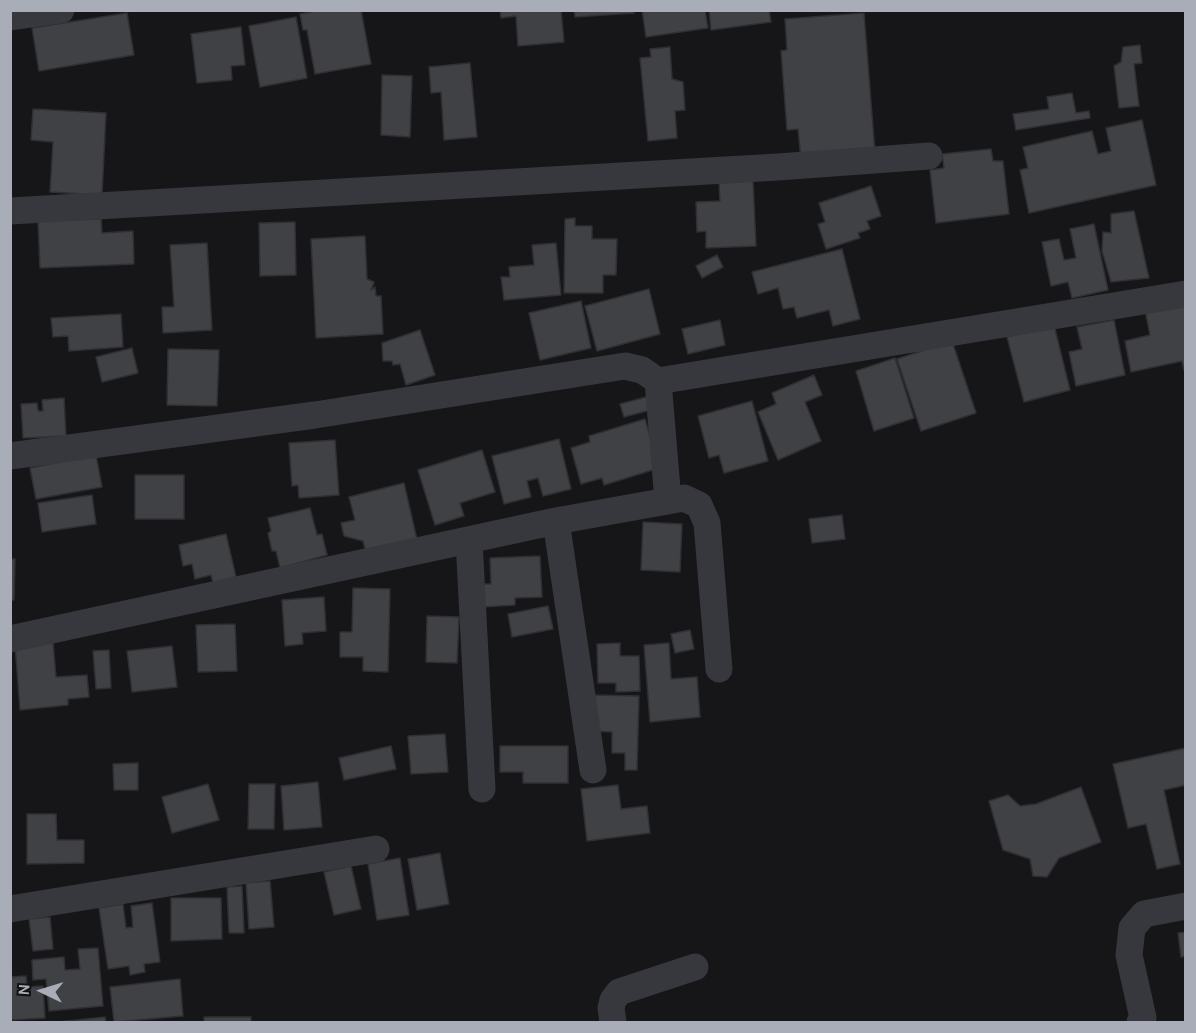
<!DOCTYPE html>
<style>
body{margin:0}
#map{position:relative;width:1196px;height:1033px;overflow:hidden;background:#161618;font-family:Karla,sans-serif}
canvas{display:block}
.frame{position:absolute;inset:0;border:12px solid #a8adb8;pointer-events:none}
.north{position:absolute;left:12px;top:961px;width:60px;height:60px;-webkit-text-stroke:4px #111113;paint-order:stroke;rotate:274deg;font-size:16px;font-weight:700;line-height:24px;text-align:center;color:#a8adb8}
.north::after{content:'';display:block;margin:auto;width:21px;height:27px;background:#a8adb8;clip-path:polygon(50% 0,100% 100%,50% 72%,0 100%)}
</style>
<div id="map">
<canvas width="1196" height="1033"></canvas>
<div class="frame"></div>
<div class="north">N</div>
</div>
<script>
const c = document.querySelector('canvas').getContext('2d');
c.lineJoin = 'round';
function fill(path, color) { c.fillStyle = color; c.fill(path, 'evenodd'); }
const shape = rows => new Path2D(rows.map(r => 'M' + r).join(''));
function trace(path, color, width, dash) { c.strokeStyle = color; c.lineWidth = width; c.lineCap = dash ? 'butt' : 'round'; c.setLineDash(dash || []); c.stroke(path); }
const building = shape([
 [320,10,361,10,371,64,315,74,307,30,303,30,300,14,320,10],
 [500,10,561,10,564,42,518,46,516,16,501,18,500,10],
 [574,10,634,10,634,13,575,17,574,10],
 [642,10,705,10,708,28,646,37,642,10],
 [709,10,769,10,771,22,711,30,709,10],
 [127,13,134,55,39,71,32,28,127,13],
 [864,13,875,153,801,159,798,129,787,130,781,51,787,50,785,19,864,13],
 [296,17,307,78,260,87,249,26,296,17],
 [241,27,245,65,231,66,232,80,197,83,191,34,241,27],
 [1140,45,1142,63,1134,64,1139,106,1119,108,1114,66,1121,62,1123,47,1140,45],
 [670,47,672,79,683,82,685,110,675,111,677,138,648,141,640,58,651,57,650,49,670,47],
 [470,63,477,137,444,140,441,92,431,93,429,67,470,63],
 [382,75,412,76,410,137,381,135,382,75],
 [1072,93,1076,113,1089,111,1090,118,1016,130,1013,114,1049,109,1047,97,1072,93],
 [33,109,106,113,102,195,50,192,53,142,31,140,33,109],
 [1142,120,1156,185,1029,213,1020,170,1028,168,1023,147,1092,131,1098,154,1111,151,1106,128,1142,120],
 [991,149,993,161,1003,161,1009,214,936,223,930,170,944,168,942,154,991,149],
 [753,181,756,246,706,248,706,231,697,232,696,202,720,201,719,183,753,181],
 [871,186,881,216,867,221,870,229,858,233,860,238,826,249,818,224,825,222,819,203,871,186],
 [1134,211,1149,278,1111,282,1102,251,1103,232,1111,233,1111,214,1134,211],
 [575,218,575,226,592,226,592,239,617,239,616,275,603,275,603,293,564,293,565,219,575,218],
 [101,219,102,233,133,231,134,264,40,268,38,221,101,219],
 [295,222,296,275,260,276,259,223,295,222],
 [1094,224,1108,290,1072,298,1068,282,1051,286,1042,242,1059,239,1064,260,1076,258,1070,229,1094,224],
 [365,236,367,279,374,282,371,290,375,287,376,296,381,296,383,334,316,338,311,239,365,236],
 [207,243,212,330,163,333,162,307,174,307,170,245,207,243],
 [556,243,561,295,504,300,501,277,510,277,509,267,534,265,532,245,556,243],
 [842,249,860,319,833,326,829,310,797,318,794,307,783,309,778,288,758,294,752,272,842,249],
 [717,255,723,267,702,278,696,266,717,255],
 [649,289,660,334,597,351,585,306,649,289],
 [581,301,591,348,540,360,529,313,581,301],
 [1186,302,1186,370,1184,370,1182,361,1131,372,1125,341,1150,335,1145,310,1186,302],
 [121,314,123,347,69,351,68,336,53,337,51,318,121,314],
 [720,320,725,345,688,354,682,329,720,320],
 [1114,320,1125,375,1076,386,1069,352,1082,349,1077,327,1114,320],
 [1054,325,1070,390,1024,402,1007,337,1054,325],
 [420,330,435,375,406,385,400,364,393,365,392,361,383,361,382,343,420,330],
 [952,341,976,413,921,431,897,359,952,341],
 [132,348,138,373,102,382,96,357,132,348],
 [168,349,219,350,217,406,167,405,168,349],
 [895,358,914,418,874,431,856,371,895,358],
 [814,375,822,395,805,402,821,441,778,460,758,412,776,404,772,393,814,375],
 [650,396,654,409,624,417,620,404,650,396],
 [64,398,66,436,23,438,21,404,37,403,38,411,43,411,42,400,64,398],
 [752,401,768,461,724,473,719,455,709,458,698,416,752,401],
 [645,419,659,468,604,485,602,478,581,484,571,448,590,442,589,436,645,419],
 [559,439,571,489,543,496,538,478,527,481,531,497,504,504,492,456,559,439],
 [335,440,339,495,299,498,298,485,292,486,289,443,335,440],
 [482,450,495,492,460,503,464,516,435,525,418,470,482,450],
 [96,455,102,487,36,499,30,468,96,455],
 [135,475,184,475,184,519,135,519,135,475],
 [404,483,418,544,367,556,363,541,344,536,341,523,355,520,349,497,404,483],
 [92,495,96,524,42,532,38,503,92,495],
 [310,508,317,535,322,534,327,555,280,568,276,551,272,551,268,533,271,531,268,518,310,508],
 [842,515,845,539,812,543,809,519,842,515],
 [643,522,682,524,680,572,641,570,643,522],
 [226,534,236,577,213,583,211,575,195,579,192,564,183,566,179,545,226,534],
 [540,556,542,597,515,598,515,605,482,607,482,584,491,584,490,558,540,556],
 [10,559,15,559,14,600,10,600,10,559],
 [353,588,390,589,388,672,363,671,363,657,340,657,340,632,352,632,353,588],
 [324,597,326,631,302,633,303,644,285,646,282,600,324,597],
 [548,606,553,629,512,637,508,614,548,606],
 [427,616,459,617,457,663,426,662,427,616],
 [235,624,237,671,198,672,196,625,235,624],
 [690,630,694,649,675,653,671,634,690,630],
 [53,642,56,677,87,675,89,697,68,699,68,705,20,710,15,645,53,642],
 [620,643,620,656,639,656,640,691,616,692,616,683,598,683,597,644,620,643],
 [669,643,671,679,697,677,700,717,650,722,644,645,669,643],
 [172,646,177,687,132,692,127,651,172,646],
 [109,650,111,688,96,689,93,651,109,650],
 [595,695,639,696,637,770,625,770,625,753,612,753,612,732,594,731,595,695],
 [445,734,448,772,411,774,408,736,445,734],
 [391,746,396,769,344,780,339,758,391,746],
 [500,746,568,746,568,783,523,783,523,772,500,772,500,746],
 [1186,748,1186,785,1164,790,1180,864,1157,869,1146,824,1128,828,1113,764,1186,748],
 [138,763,138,790,114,790,113,764,138,763],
 [318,782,322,827,284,830,281,786,318,782],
 [208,784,219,820,172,833,162,797,208,784],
 [249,784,275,784,274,829,248,829,249,784],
 [618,785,621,809,647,806,650,833,587,841,581,789,618,785],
 [1081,787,1101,842,1059,858,1047,877,1033,876,1030,859,1003,850,989,801,1008,795,1020,806,1036,804,1081,787],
 [27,814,56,814,57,840,84,840,84,863,27,864,27,814],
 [440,853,449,904,417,910,408,859,440,853],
 [400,858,409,915,377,920,368,864,400,858],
 [351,866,361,909,334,915,324,872,351,866],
 [270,881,274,927,249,929,246,883,270,881],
 [242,886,244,933,229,933,227,887,242,886],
 [171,898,221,898,222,939,171,941,171,898],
 [152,903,160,962,144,964,145,972,130,975,129,966,108,969,99,908,123,904,126,928,133,927,131,906,152,903],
 [50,917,53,949,33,951,29,919,50,917],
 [1186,932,1186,956,1181,957,1178,933,1186,932],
 [98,948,103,1006,49,1011,46,979,33,980,32,960,64,957,65,970,80,969,78,949,98,948],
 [26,976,27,987,43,986,45,1018,11,1020,10,977,26,976],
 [180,979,183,1016,114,1022,110,987,180,979],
 [105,1017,106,1022,58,1022,105,1017],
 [204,1017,251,1017,251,1022,204,1022,204,1017]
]);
const minor = shape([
 [10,17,61,10],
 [10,211,778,167,929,156],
 [658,381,668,501],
 [10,456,315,415,625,366,642,370,658,381,1186,294],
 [556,521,593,770],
 [469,540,482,789],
 [10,639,556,521,684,498,699,505,707,523,719,669],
 [10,909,376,849],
 [613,1022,611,1008,613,1000,619,992,695,967],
 [1140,1022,1143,1018,1129,955,1132,928,1144,914,1186,906]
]);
fill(building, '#404145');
trace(building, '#303034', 1.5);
trace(minor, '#37383d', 27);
</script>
